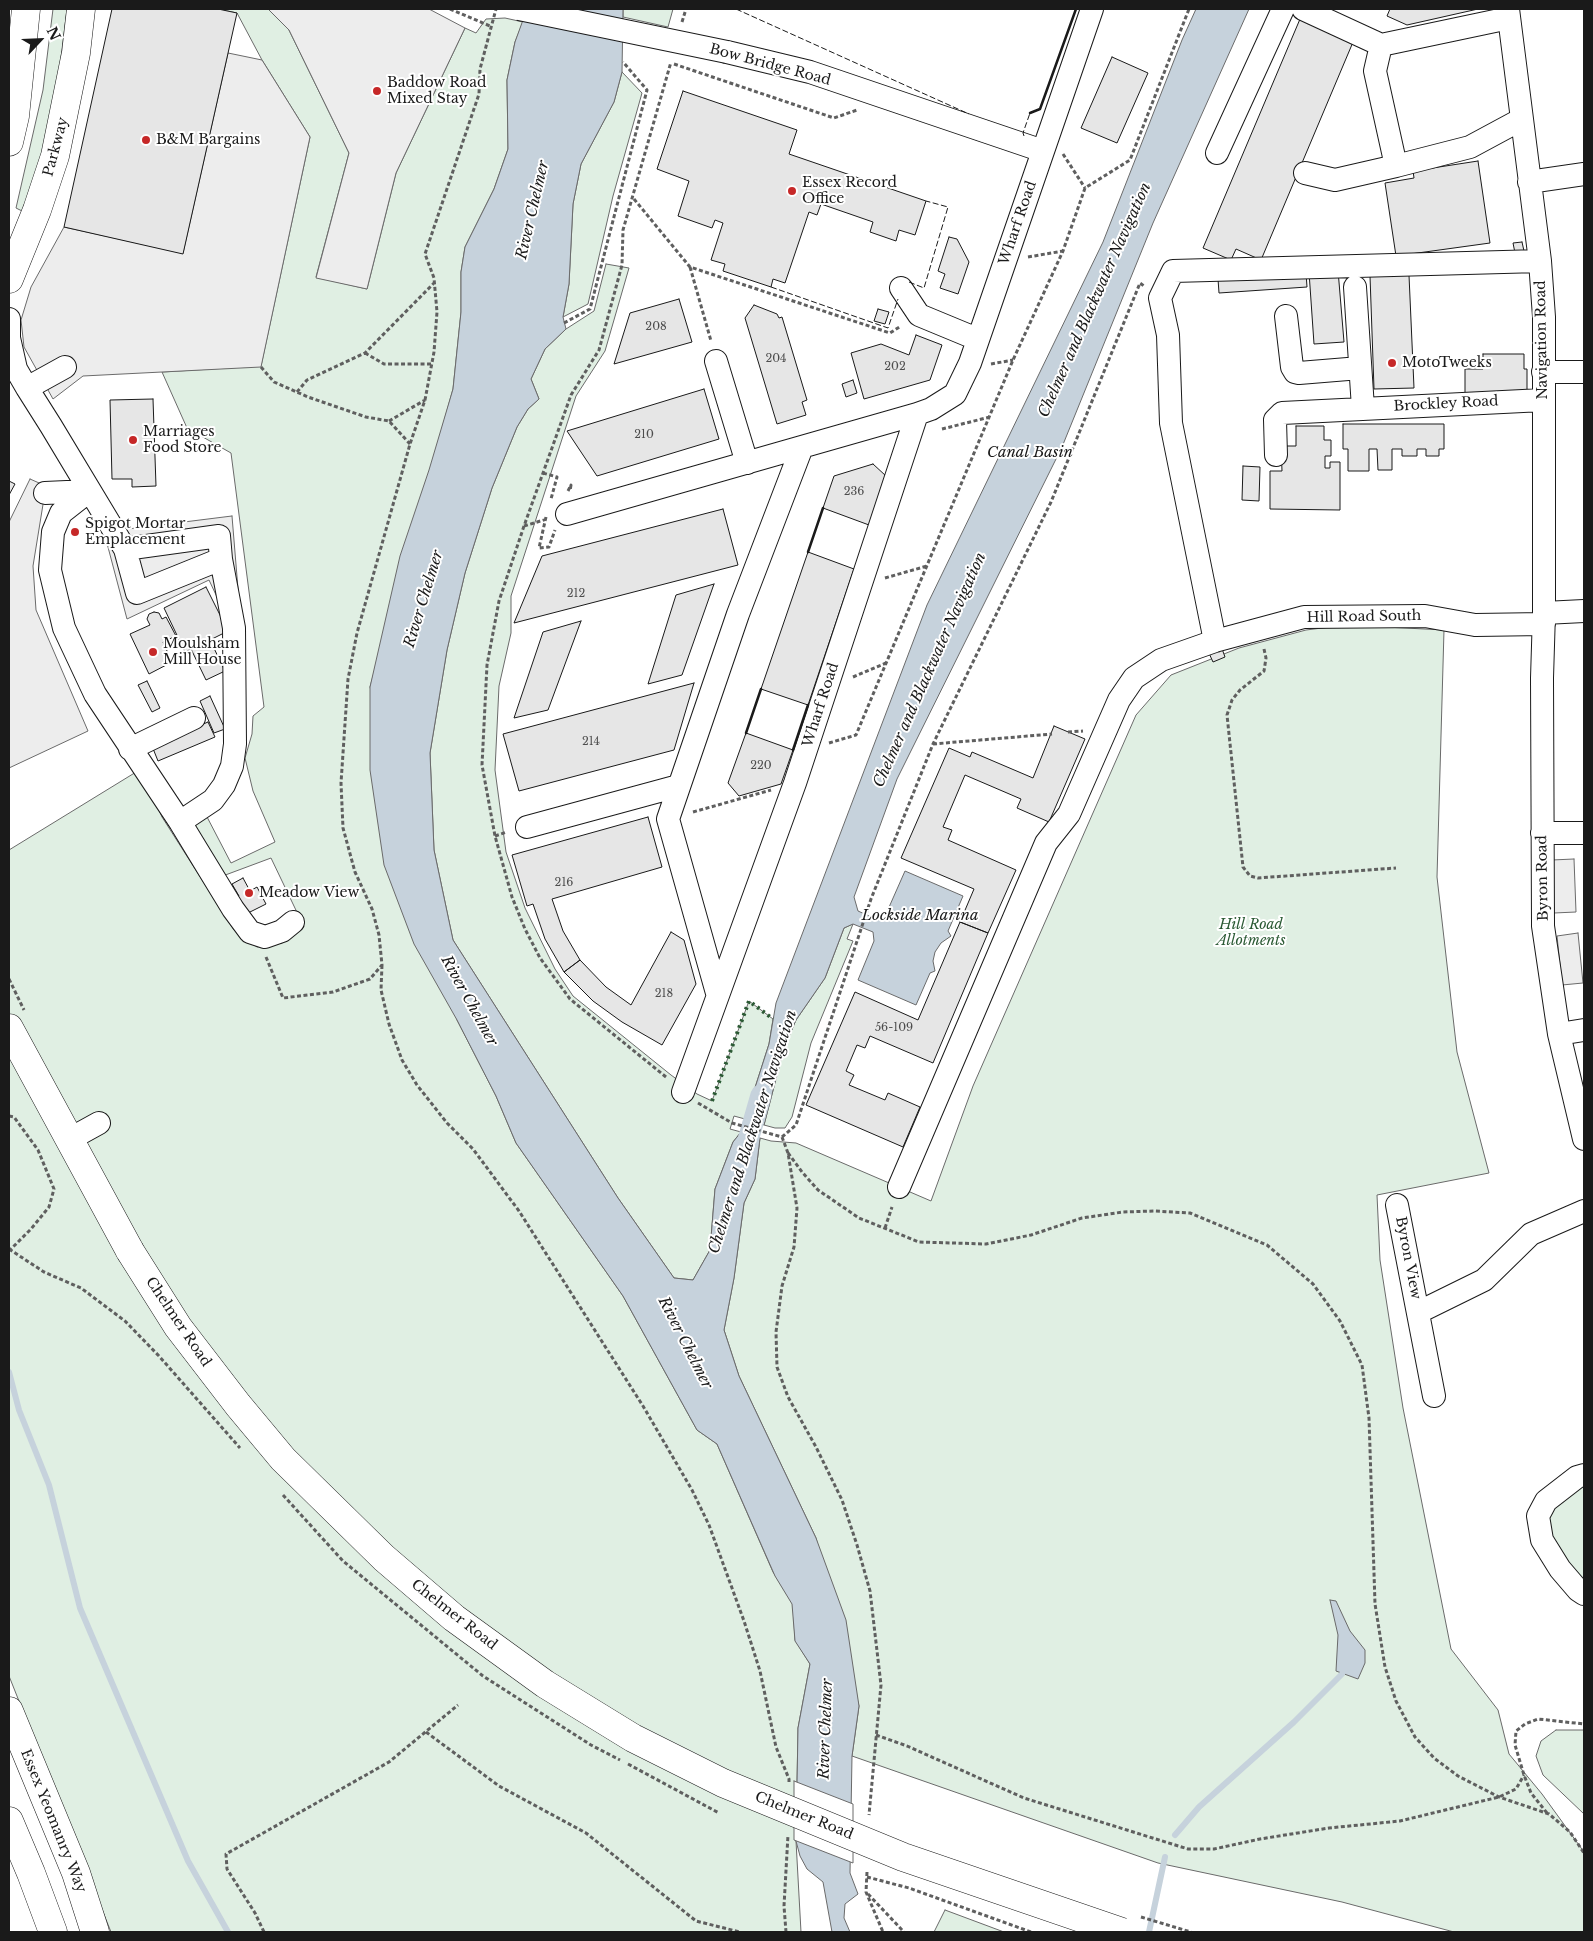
<!DOCTYPE html>
<style>
body{margin:0}
#map{position:relative;width:1593px;height:1941px;overflow:hidden;background:#fff;font-family:"Libre Baskerville",serif}
canvas{display:block}
.frame{position:absolute;inset:0;border:10px solid #1a1a1a;pointer-events:none}
.north{position:absolute;left:15px;top:15px;width:50px;height:50px;-webkit-text-stroke:4px #fff;paint-order:stroke;rotate:65deg;font-size:14px;font-weight:700;line-height:20px;text-align:center;color:#1a1a1a}
.north::after{content:'';display:block;margin:auto;width:18px;height:22px;background:#1a1a1a;clip-path:polygon(50% 0,100% 100%,50% 72%,0 100%)}
</style>
<div id="map">
<canvas width="1593" height="1941"></canvas>
<div class="frame"></div>
<div class="north">N</div>
</div>
<script>
const c = document.querySelector('canvas').getContext('2d');
c.lineJoin = 'round';
function fill(path, color) { c.fillStyle = color; c.fill(path, 'evenodd'); }
const shape = rows => new Path2D(rows.map(r => 'M' + r).join(''));
function trace(path, color, width, dash) { c.strokeStyle = color; c.lineWidth = width; c.lineCap = dash ? 'butt' : 'round'; c.setLineDash(dash || []); c.stroke(path); }
function label(font, color, halo, rows, align = 'center') {
  c.font = font + ' "Libre Baskerville",serif'; c.lineWidth = 4; c.setLineDash([]); c.textBaseline = 'middle'; c.strokeStyle = halo; c.fillStyle = color; for (const [text, x, y, turn = 0] of rows) {
    c.save(); c.translate(x, y); c.rotate((+turn || 0) * Math.PI / 180); c.textAlign = isNaN(turn) ? turn : align; if (halo) c.strokeText(text, 0, 0); c.fillText(text, 0, 0); c.restore();
  }
}
const green = shape([
 [53,9,67,9,56,98,43,149,24,212,16,208,43,90,53,9],
 [218,9,268,9,289,30,349,153,316,277,367,289,396,173,465,28,476,33,486,19,505,18,523,22,515,42,507,80,508,149,494,189,465,247,461,272,461,312,453,389,370,687,457,1020,496,1096,516,1143,623,1296,697,1430,717,1444,773,1572,793,1604,795,1640,810,1664,798,1728,796,1841,801,1932,111,1932,9,1676,9,850,141,769,162,817,234,930,257,947,282,943,304,927,271,858,220,877,192,824,206,815,231,863,275,842,253,791,245,758,252,734,253,716,264,707,231,453,187,428,162,372,261,366,310,137,262,60,237,13,218,9],
 [623,9,673,9,668,27,623,17,623,9],
 [622,72,642,93,613,196,588,304,563,317,569,284,573,204,581,164,614,102,622,72],
 [606,264,629,268,605,351,576,396,511,596,511,633,499,686,495,770,506,852,525,908,555,969,573,996,671,1075,697,1094,712,1101,749,1001,773,1019,769,1044,745,1119,734,1116,730,1129,741,1132,733,1142,715,1189,710,1250,693,1280,674,1278,618,1198,453,940,434,850,430,753,447,650,465,573,492,488,517,427,528,409,539,399,531,379,545,349,566,329,594,311,606,264],
 [1346,625,1444,630,1437,877,1457,1052,1489,1173,1377,1195,1380,1260,1403,1408,1451,1649,1498,1710,1509,1754,1542,1794,1584,1852,1584,1932,1454,1932,1342,1902,1158,1863,852,1756,859,1706,816,1538,739,1376,724,1330,734,1278,744,1203,755,1179,760,1138,771,1141,796,1143,931,1201,973,1086,1136,715,1171,675,1239,648,1306,630,1346,625],
 [853,924,847,939,853,941,811,1043,792,1117,785,1128,775,1128,764,1125,784,1048,796,1020,825,978,844,928,853,924],
 [1584,1484,1584,1581,1579,1578,1552,1540,1548,1517,1551,1509,1584,1484],
 [1556,1730,1584,1730,1584,1814,1543,1775,1536,1756,1541,1741,1556,1730],
 [945,1910,1004,1932,934,1932,945,1910]
]);
const parking = shape([
 [268,9,429,9,465,28,396,173,367,289,316,278,349,153,289,30,268,9],
 [228,53,262,60,310,137,261,367,83,376,53,399,24,347,21,320,31,287,64,227,183,253,228,53],
 [30,479,46,486,33,566,36,610,88,731,9,768,9,522,30,479],
 [232,516,240,613,225,614,209,580,127,619,104,532,232,516],
 [1574,859,1576,912,1554,913,1552,860,1574,859],
 [1578,933,1583,983,1562,985,1557,936,1578,933]
]);
const water = shape([
 [527,9,623,9,622,72,614,102,581,164,573,204,569,284,563,317,566,329,545,349,531,379,539,399,528,409,517,427,492,488,465,573,447,650,430,753,434,850,453,940,618,1198,674,1278,693,1280,710,1250,715,1189,733,1142,741,1132,760,1138,755,1179,744,1203,734,1278,724,1330,739,1376,816,1538,846,1620,859,1706,852,1756,850,1873,858,1894,845,1904,844,1918,850,1932,832,1932,823,1882,807,1869,800,1856,796,1841,798,1728,810,1664,795,1641,792,1604,775,1576,717,1444,697,1430,623,1296,516,1143,496,1096,457,1020,414,944,384,865,370,770,370,687,400,556,429,470,453,389,461,312,461,272,465,247,494,189,508,149,507,80,515,42,527,9],
 [1196,9,1249,9,1153,223,1062,447,897,779,854,897,858,911,878,920,886,914,905,871,963,896,948,931,951,936,941,943,935,952,933,961,935,971,930,973,916,1005,858,980,874,941,873,932,853,924,844,928,825,978,796,1020,784,1048,764,1125,745,1119,769,1044,776,1003,927,605,1103,242,1182,40,1196,9],
 [1330,1600,1336,1601,1350,1631,1365,1650,1365,1663,1358,1679,1336,1671,1338,1635,1330,1600]
]);
const pier = shape([
 [794,1781,853,1804,853,1863,794,1840,794,1781]
]);
const stream = shape([
 [9,1372,19,1410,49,1485,80,1608,188,1861,228,1932],
 [1175,1835,1199,1807,1294,1722,1342,1674],
 [1149,1932,1165,1857]
]);
const canal = shape([
 [742,1161,761,1095]
]);
const building = shape([
 [112,9,218,9,237,13,183,254,64,227,112,9],
 [1390,9,1478,9,1407,25,1387,16,1390,9],
 [1303,12,1356,35,1261,260,1236,249,1231,260,1203,248,1303,12],
 [1112,57,1148,73,1117,143,1081,128,1112,57],
 [683,91,797,130,789,154,926,201,915,235,899,230,896,241,870,232,873,222,821,204,817,215,809,212,785,283,773,279,771,287,723,271,725,264,711,260,723,223,715,220,712,228,678,216,689,181,657,169,683,91],
 [1478,161,1490,243,1396,256,1385,183,1414,178,1413,171,1478,161],
 [949,237,957,239,969,262,958,294,940,288,945,274,938,271,949,237],
 [1522,242,1524,251,1515,253,1513,243,1522,242],
 [1338,270,1344,342,1314,344,1309,272,1338,270],
 [1306,273,1307,287,1219,293,1218,279,1306,273],
 [1409,275,1414,388,1374,389,1370,276,1409,275],
 [679,299,692,342,614,364,630,313,679,299],
 [754,305,777,314,779,318,782,317,807,400,802,402,806,415,777,424,745,318,754,305],
 [878,309,889,312,885,324,874,321,878,309],
 [916,335,942,345,930,380,864,399,851,353,881,344,909,355,916,335],
 [1483,354,1524,354,1524,369,1527,369,1527,393,1465,393,1465,369,1483,369,1483,354],
 [853,380,857,393,846,397,842,384,853,380],
 [704,389,719,439,597,476,567,431,704,389],
 [153,399,156,486,132,487,132,479,112,479,110,400,153,399],
 [1343,424,1444,424,1444,449,1439,449,1439,456,1426,456,1426,449,1417,449,1417,456,1402,456,1402,449,1392,449,1392,470,1378,470,1377,449,1369,449,1369,471,1348,471,1348,449,1343,449,1343,424],
 [1296,426,1324,426,1324,440,1331,440,1331,456,1325,456,1325,468,1330,468,1330,462,1340,462,1340,510,1270,509,1270,471,1282,471,1281,446,1296,446,1296,426],
 [873,464,886,476,869,525,823,508,834,476,873,464],
 [1243,466,1260,467,1259,501,1242,500,1243,466],
 [9,481,15,484,9,495,9,481],
 [723,509,738,565,514,623,542,556,723,509],
 [808,552,854,569,808,705,761,689,808,552],
 [714,584,682,675,648,684,676,595,714,584],
 [206,587,228,631,210,640,225,671,206,680,191,649,185,652,164,608,206,587],
 [154,612,159,613,162,619,166,617,176,636,163,642,172,662,149,674,130,634,150,625,147,619,149,614,154,612],
 [581,621,548,710,514,718,543,632,581,621],
 [1221,646,1225,657,1213,662,1208,651,1221,646],
 [147,681,160,708,152,712,138,685,147,681],
 [694,683,674,750,519,791,503,734,694,683],
 [210,696,225,729,214,733,200,701,210,696],
 [208,722,215,737,158,761,152,746,208,722],
 [1054,726,1085,739,1049,822,1017,808,1021,799,965,775,943,827,952,830,948,840,1016,870,988,933,960,922,974,889,901,858,949,748,970,757,972,752,1033,778,1054,726],
 [746,733,793,750,781,784,739,796,728,783,746,733],
 [648,817,662,867,552,899,563,931,580,960,564,972,545,939,533,904,527,906,512,855,648,817],
 [243,878,250,891,257,887,266,904,244,915,236,898,239,896,232,884,243,878],
 [960,922,988,933,933,1063,870,1036,865,1048,857,1045,846,1071,854,1075,849,1085,885,1100,888,1093,920,1107,903,1147,806,1105,855,992,918,1020,960,922],
 [671,932,684,940,696,984,662,1045,622,1022,593,1001,564,972,580,960,606,987,631,1005,671,932]
]);
const path = shape([
 [450,9,490,26],
 [682,22,686,9],
 [674,64,834,118,857,110],
 [1063,154,1085,188],
 [634,199,690,267,890,333,901,326],
 [1028,257,1063,251],
 [690,267,711,341],
 [564,323,590,309,647,90,623,62],
 [365,353,384,364,432,364],
 [991,364,1013,360],
 [261,367,274,382,308,397,366,417,389,421,410,444],
 [297,392,307,380,365,353,434,283],
 [389,421,425,400],
 [942,429,990,417],
 [543,473,557,477,551,499],
 [568,491,571,485,570,491],
 [546,517,539,548,549,547,555,530],
 [524,526,547,519],
 [885,578,927,566],
 [1264,649,1266,658,1264,671,1240,690,1232,700,1227,715,1243,867,1250,876,1258,878,1396,868],
 [853,677,886,663],
 [1068,732,1083,731],
 [829,743,856,735,1013,360,1063,251,1085,188,1130,160,1189,9],
 [933,744,1052,734],
 [693,812,771,790],
 [495,836,507,832],
 [266,957,283,998,333,992,370,979,382,965,379,935,372,909,355,872,343,828,341,783,348,679,357,633,410,444,425,400,434,352,437,312,434,278,425,254,479,94,480,69,496,9],
 [382,965,381,990,389,1024,402,1060,417,1085,447,1123,473,1149,519,1211,643,1406,692,1490,709,1525,744,1621,760,1671,776,1747,789,1779,789,1784],
 [9,979,24,1010],
 [666,1077,570,999,540,958,525,929,512,897,495,836,482,765,487,665,499,601,524,526,571,395,599,350,622,265,623,230,671,62],
 [698,1103,732,1123,782,1137],
 [9,1116,14,1117,38,1150,54,1189,49,1207,31,1229,10,1250],
 [782,1137,796,1125,871,899,933,744,1051,502,1140,283,1144,286],
 [782,1137,788,1153,797,1208,794,1247,782,1286,776,1332,777,1367,788,1397,816,1447,842,1500,857,1545,870,1591,881,1685,869,1815],
 [788,1153,802,1172,818,1190,859,1218,919,1242,986,1244,1031,1235,1082,1218,1123,1212,1154,1211,1190,1213,1267,1245,1313,1284,1340,1321,1362,1365,1369,1418,1375,1604,1385,1667,1396,1701,1415,1737,1434,1758,1458,1776,1499,1797,1549,1814,1570,1832,1584,1853],
 [885,1228,892,1207],
 [9,1249,44,1272,81,1288,125,1321,159,1356,240,1448],
 [283,1495,343,1561,483,1676,591,1745,620,1760],
 [426,1732,499,1786,586,1833,696,1921,740,1932],
 [876,1735,907,1746,1024,1798,1188,1849,1214,1849,1260,1839,1329,1828,1400,1821,1499,1797,1516,1789,1524,1775],
 [628,1764,719,1813],
 [1547,1813,1531,1793,1524,1775,1515,1745,1516,1731,1525,1724,1538,1719,1584,1724],
 [867,1872,866,1892,883,1932],
 [867,1877,909,1888,1031,1932],
 [868,1894,904,1932],
 [264,1932,255,1913,227,1869,226,1854,389,1762,458,1705],
 [786,1932,784,1906,788,1835]
]);
const minor = shape([
 [1303,9,1381,45],
 [1508,9,1540,261,1544,317,1544,613,1542,678,1543,926,1559,1034,1584,1139],
 [727,52,810,72,1043,151],
 [1217,153,1283,9],
 [1396,166,1375,71,1381,45,1509,18],
 [1305,173,1335,180,1396,166,1470,147,1522,119],
 [1529,182,1584,174],
 [1355,287,1363,408],
 [901,288,919,315,977,339],
 [1286,316,1292,367,1295,372,1299,373,1360,368],
 [9,319,9,338,16,369,27,388,65,367],
 [716,361,747,463],
 [1543,372,1584,372],
 [27,388,51,426,125,549,137,593,221,559,219,536,125,549],
 [1276,455,1275,420,1282,413,1543,400],
 [89,491,61,513,53,532,50,570,64,628,95,694,180,822,233,909,250,932,265,937,282,931,293,922],
 [45,493,89,491],
 [567,514,917,414],
 [1544,613,1584,611],
 [1215,641,1171,423,1168,335,1160,298,1173,271,1540,261],
 [130,749,194,718],
 [180,822,213,800,224,785,232,766,235,744,234,628,221,559],
 [527,827,678,786],
 [1542,833,1584,833],
 [717,993,668,819,738,614,802,447],
 [1559,1034,1584,1030],
 [683,1092,795,783,917,414,931,409,955,394,970,363,1092,9],
 [70,1139,99,1123],
 [899,1187,1046,843,1069,814,1119,700,1134,678,1161,660,1215,641,1304,617,1425,616,1475,625,1544,624],
 [1397,1205,1434,1396],
 [1419,1312,1484,1280,1531,1234,1584,1211],
 [1584,1475,1577,1477,1546,1501,1538,1516,1542,1540,1560,1569,1578,1590,1584,1594]
]);
const major = shape([
 [9,142,15,116,26,9],
 [9,279,37,210,55,156,76,53,81,9],
 [9,1028,130,1251],
 [9,1711,76,1873,95,1932],
 [9,1821,31,1873,53,1932]
]);
const pathBridge = shape([
 [1141,1917,1191,1932]
]);
const minorBridge = shape([
 [519,9,727,52]
]);
const majorBridge = shape([
 [130,1251,178,1327,238,1405,283,1459,384,1558,454,1618,545,1684,633,1738,723,1783,903,1857,1122,1932]
]);
const hedge = shape([
 [712,1101,749,1001,773,1019]
]);
const fence = shape([
 [736,9,969,114],
 [1024,136,1023,133,1030,113],
 [909,282,924,288,948,207,926,201],
 [771,287,888,328,898,299]
]);
const wall = shape([
 [1030,113,1040,109,1076,9],
 [808,552,823,508],
 [746,733,761,689],
 [793,750,808,705]
]);
const markers = [
 [377,91,5,"#c62828"],
 [146,140,5,"#c62828"],
 [792,191,5,"#c62828"],
 [1392,363,5,"#c62828"],
 [133,440,5,"#c62828"],
 [75,532,5,"#c62828"],
 [153,652,5,"#c62828"],
 [249,893,5,"#c62828"]
];
const numberNames = [
 ["208",656,327],
 ["204",776,359],
 ["202",895,367],
 ["210",644,435],
 ["236",854,492],
 ["212",576,594],
 ["214",591,742],
 ["220",761,766],
 ["216",564,883],
 ["218",664,994],
 ["56-109",894,1028]
];
const streetNames = [
 ["Bow Bridge Road",770,65,15],
 ["Parkway",56,147,-75],
 ["Wharf Road",1018,223,-71],
 ["Navigation Road",1542,340,-91],
 ["Brockley Road",1446,404,-3],
 ["Hill Road South",1364,617,-1],
 ["Wharf Road",821,705,-72],
 ["Byron Road",1543,878,-91],
 ["Byron View",1408,1258,79],
 ["Chelmer Road",178,1322,56],
 ["Chelmer Road",454,1615,38],
 ["Chelmer Road",804,1816,22],
 ["Essex Yeomanry Way",53,1821,68]
];
const poiNames = [
 ["Baddow Road",387,83],
 ["Mixed Stay",387,99],
 ["B&M Bargains",156,140],
 ["Essex Record",802,183],
 ["Office",802,199],
 ["MotoTweeks",1402,363],
 ["Marriages",143,432],
 ["Food Store",143,448],
 ["Spigot Mortar",85,524],
 ["Emplacement",85,540],
 ["Moulsham",163,644],
 ["Mill House",163,660],
 ["Meadow View",259,893]
];
const parkNames = [
 ["Hill Road",1251,925],
 ["Allotments",1251,941]
];
const waterNames = [
 ["River Chelmer",533,210,-77],
 ["Chelmer and Blackwater Navigation",1095,300,-66],
 ["Canal Basin",1030,453],
 ["River Chelmer",424,599,-73],
 ["Chelmer and Blackwater Navigation",930,670,-66],
 ["Lockside Marina",920,916],
 ["River Chelmer",469,1001,61],
 ["Chelmer and Blackwater Navigation",753,1132,-72],
 ["River Chelmer",685,1343,63],
 ["River Chelmer",826,1729,-88]
];
fill(green, '#e0efe3');
trace(green, '#6a6a6a', 1);
fill(parking, '#ededed');
trace(parking, '#6a6a6a', 1);
fill(water, '#c6d2dc');
trace(water, '#6a6a6a', 1);
fill(pier, '#fff');
trace(pier, '#6a6a6a', 1);
trace(stream, '#c6d2dc', 6);
trace(canal, '#c6d2dc', 21);
fill(building, '#e6e6e6');
trace(building, '#1a1a1a', 1);
trace(minor, '#1a1a1a', 24);
trace(major, '#1a1a1a', 29);
trace(path, '#5f5f5f', 3, [4, 2.5]);
trace(minor, '#fff', 22);
trace(major, '#fff', 28);
trace(minorBridge, '#1a1a1a', 24, []);
trace(majorBridge, '#1a1a1a', 29, []);
trace(pathBridge, '#5f5f5f', 3, [4, 2.5]);
trace(minorBridge, '#fff', 22);
trace(majorBridge, '#fff', 28);
trace(hedge, '#2b5a34', 4, [2.5, 4]);
trace(fence, '#1a1a1a', 1, [6, 2.5]);
trace(wall, '#1a1a1a', 2.5);
for (const [x, y, r, color] of markers) { const dot = new Path2D(); dot.arc(x, y, r, 0, 2 * Math.PI); c.fillStyle = color; c.fill(dot); trace(dot, '#fff', 2); }
label('11px', '#4d4d4d', null, numberNames);
label('14px', '#1a1a1a', '#fff', streetNames);
label('14px', '#1a1a1a', '#fff', poiNames, 'left');
label('italic 14px', '#2b5a34', '#fff', parkNames);
label('italic 15px', '#1a1a1a', '#fff', waterNames);
</script>
